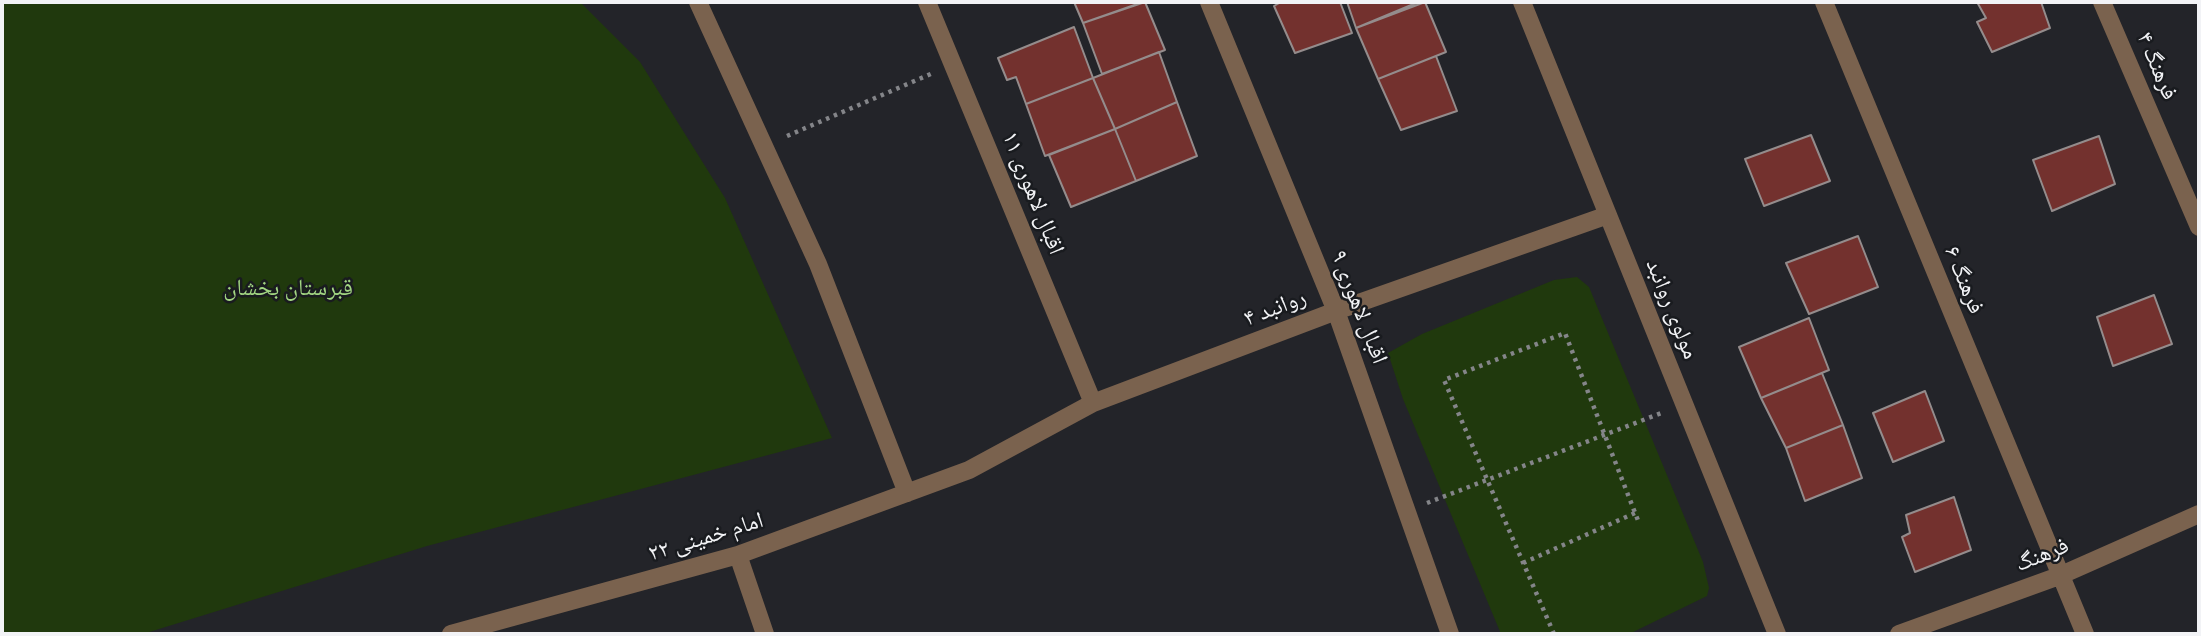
<!DOCTYPE html>
<meta charset="utf-8">
<style>
body{margin:0}
#map{position:relative;width:2201px;height:636px;overflow:hidden;background:#232429;font-family:Cabin,sans-serif}
canvas{display:block}
.frame{position:absolute;inset:0;border:4px solid #f2f3f6;pointer-events:none}
</style>
<div id="map">
<canvas width="2201" height="636"></canvas>
<div class="frame"></div>
</div>
<script>
const c = document.querySelector('canvas').getContext('2d');
c.lineJoin = 'round';
function fill(path, color) { c.fillStyle = color; c.fill(path, 'evenodd'); }
const shape = rows => new Path2D(rows.map(r => 'M' + r).join(''));
function trace(path, color, width, dash) { c.strokeStyle = color; c.lineWidth = width; c.lineCap = dash ? 'butt' : 'round'; c.setLineDash(dash || []); c.stroke(path); }
function label(font, color, halo, rows, align = 'center') {
  c.font = font + ' Cabin,"Noto Naskh Arabic",sans-serif'; c.lineWidth = 5; c.setLineDash([]); c.textBaseline = 'middle'; c.strokeStyle = halo; c.fillStyle = color; for (const [text, x, y, turn = 0] of rows) {
    c.save(); c.translate(x, y); c.rotate((+turn || 0) * Math.PI / 180); c.textAlign = isNaN(turn) ? turn : align; if (halo) c.strokeText(text, 0, 0); c.fillText(text, 0, 0); c.restore();
  }
}
const green = shape([
 [2,2,580,2,640,62,725,198,832,438,427,546,143,634,2,634],
 [1577,277,1589,287,1703,562,1709,588,1707,596,1629,634,1501,634,1403,399,1388,353,1422,334,1554,280]
]);
const building = shape([
 [1074,2,1143,2,1083,23,1074,2],
 [1145,2,1165,50,1102,74,1083,23,1145,2],
 [1281,2,1340,2,1352,33,1295,53,1274,6,1281,2],
 [1347,2,1416,2,1416,3,1356,28,1347,2],
 [1425,2,1446,52,1378,79,1356,28,1425,2],
 [1977,2,2041,2,2050,28,1992,52,1977,22,1986,18,1977,2],
 [1074,27,1093,78,1026,104,1016,77,1007,80,998,58,1074,27],
 [1159,52,1177,102,1115,129,1093,78,1159,52],
 [1436,56,1457,111,1401,130,1378,79,1436,56],
 [1093,78,1115,129,1045,156,1026,104,1093,78],
 [1177,102,1197,156,1136,181,1115,129,1177,102],
 [1115,129,1136,181,1071,207,1049,155,1115,129],
 [1811,135,1830,181,1764,206,1745,159,1811,135],
 [2099,136,2115,184,2052,211,2033,160,2099,136],
 [1858,236,1878,287,1809,314,1786,263,1858,236],
 [2154,295,2172,344,2113,366,2097,317,2154,295],
 [1809,318,1829,370,1761,398,1739,347,1809,318],
 [1822,373,1843,425,1786,448,1761,398,1822,373],
 [1925,391,1944,441,1893,462,1873,413,1925,391],
 [1843,425,1862,478,1805,501,1786,448,1843,425],
 [1954,497,1971,550,1915,572,1902,537,1910,533,1906,515,1954,497]
]);
const path = shape([
 [787,136,933,73],
 [1427,503,1664,412],
 [1523,563,1635,513],
 [1554,634,1444,380,1565,333,1639,523]
]);
const minor = shape([
 [698,2,818,264,907,493],
 [927,2,1093,403],
 [1209,2,1336,311,1450,634],
 [1522,2,1777,634],
 [1824,2,2085,634],
 [2102,2,2199,227],
 [738,555,765,634],
 [451,634,738,555,969,470,1093,403,1336,311,1608,215],
 [1899,634,2059,576,2199,514]
]);
const streetNames = [
 ["فرهنگ ۴",2157,66,67],
 ["اقبال لاهوری ۱۱",1033,193,68],
 ["فرهنگ ۶",1964,280,68],
 ["اقبال لاهوری ۹",1359,307,69],
 ["روانبد ۴",1275,308,-21],
 ["مولوی روانبد",1672,309,68],
 ["امام خمینی ۲۲",706,537,-17],
 ["فرهنگ",2042,555,-22]
];
const parkNames = [
 ["قبرستان بخشان",288,288]
];
fill(green, '#20390d');
fill(building, '#73312e');
trace(building, '#948c8c', 2);
trace(path, '#848589', 4.5, [3.5, 5]);
trace(minor, '#7a624e', 18);
label('23px', '#f2f3f6', '#191b1f', streetNames);
label('23px', '#a2d682', '#191b1f', parkNames);
</script>
